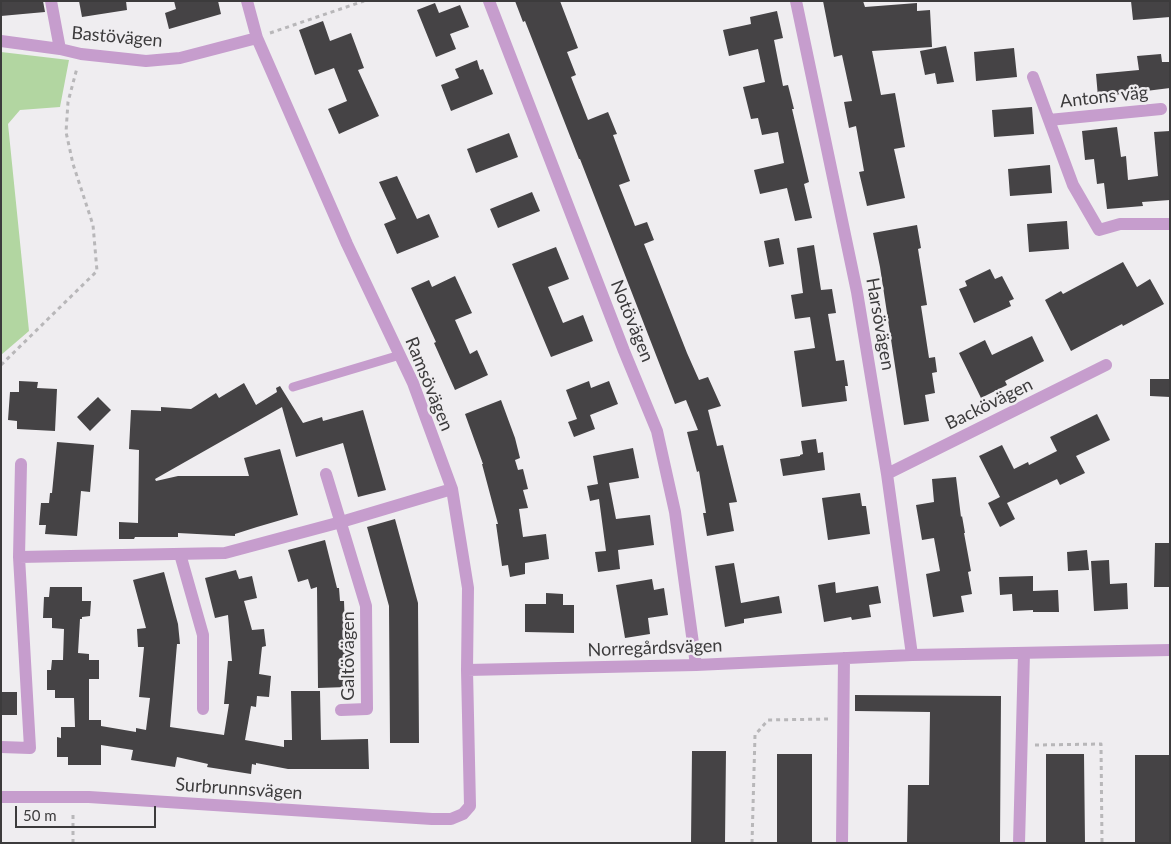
<!DOCTYPE html>
<meta charset="utf-8">
<style>
body{margin:0}
#map{position:relative;width:1171px;height:844px;overflow:hidden;background:#efedf0;font-family:Lato,sans-serif}
canvas{display:block}
.frame{position:absolute;inset:0;border:2px solid #3c3b3c;pointer-events:none}
.scale{position:absolute;left:15px;top:806px;width:141px;height:22px;box-sizing:border-box;border:2px solid #3c3b3c;border-top:0;padding-left:6px;font-size:15px;line-height:18px;white-space:nowrap;color:#3c3b3c;-webkit-text-stroke:4px #efedf0;paint-order:stroke}
</style>
<div id="map">
<canvas width="1171" height="844"></canvas>
<div class="frame"></div>
<div class="scale">50 m</div>
</div>
<script>
const c = document.querySelector('canvas').getContext('2d');
c.lineJoin = 'round';
function fill(path, color) { c.fillStyle = color; c.fill(path, 'evenodd'); }
const shape = rows => new Path2D(rows.map(r => 'M' + r).join(''));
function trace(path, color, width, dash) { c.strokeStyle = color; c.lineWidth = width; c.lineCap = dash ? 'butt' : 'round'; c.setLineDash(dash || []); c.stroke(path); }
function label(font, color, halo, rows, align = 'center') {
  c.font = font + ' Lato,sans-serif'; c.lineWidth = 5; c.setLineDash([]); c.textBaseline = 'middle'; c.strokeStyle = halo; c.fillStyle = color; for (const [text, x, y, turn = 0] of rows) {
    c.save(); c.translate(x, y); c.rotate((+turn || 0) * Math.PI / 180); c.textAlign = isNaN(turn) ? turn : align; if (halo) c.strokeText(text, 0, 0); c.fillText(text, 0, 0); c.restore();
  }
}
const green = shape([
 [1,52,69,60,60,107,20,110,8,124,29,331,1,355]
]);
const building = shape([
 [1,1,43,1,45,12,1,16],
 [79,1,126,1,127,10,82,17],
 [174,1,218,1,221,14,169,29,165,13,176,9],
 [515,1,560,1,578,48,567,52,576,75,571,77,588,120,608,112,617,134,613,135,630,181,619,185,635,226,647,222,654,240,644,244,687,353,699,380,708,377,721,406,708,410,717,446,723,445,737,502,729,503,734,531,707,536,703,513,706,513,699,471,697,472,687,432,698,430,686,400,675,404,580,159,579,159,525,21,523,22],
 [823,1,863,1,865,7,917,3,917,11,930,10,932,47,872,51,881,95,895,93,905,147,894,149,905,198,867,206,859,172,864,171,856,126,849,128,844,102,852,101,842,55,834,57],
 [1131,1,1170,1,1170,17,1133,20],
 [435,3,439,13,460,5,469,27,450,34,456,49,436,57,417,10],
 [777,11,783,38,774,40,783,86,788,85,794,109,792,109,809,182,804,184,812,218,795,221,787,188,760,194,754,170,784,163,778,132,762,135,758,118,751,119,743,87,765,82,758,49,729,56,723,30,751,24,750,17],
 [323,21,330,41,351,33,364,68,358,70,379,116,339,134,328,109,347,101,334,68,315,75,299,30],
 [946,46,954,82,937,84,935,73,925,75,920,51],
 [1014,48,1017,77,976,81,974,52],
 [1161,54,1162,62,1170,62,1170,88,1098,97,1096,74,1139,70,1137,56],
 [477,60,480,70,483,69,493,94,451,111,441,85,459,78,455,69],
 [1032,107,1034,134,994,137,992,110],
 [1117,127,1121,157,1126,156,1128,180,1158,176,1154,132,1170,131,1170,200,1142,202,1143,206,1107,209,1104,183,1097,184,1094,159,1085,160,1082,131],
 [509,133,518,157,476,173,467,149],
 [1050,165,1052,193,1010,196,1008,169],
 [397,176,417,219,429,214,439,237,397,254,384,224,396,219,379,182],
 [532,192,540,211,498,228,490,209],
 [1067,221,1069,249,1029,252,1027,224],
 [917,225,921,248,918,249,927,305,921,306,929,358,935,357,937,372,932,373,935,393,925,395,929,421,904,425,880,267,873,233],
 [779,238,784,264,769,267,764,241],
 [814,245,821,290,832,289,836,313,828,314,836,361,844,360,848,386,845,386,847,401,802,407,794,351,815,348,810,317,795,319,791,295,803,293,797,248],
 [556,247,569,279,548,287,563,323,583,315,593,341,551,357,512,264],
 [1123,262,1137,287,1150,279,1164,304,1123,326,1122,324,1071,351,1045,300,1061,291,1063,294],
 [990,269,995,279,1002,276,1014,299,1009,301,1011,306,974,323,959,289,967,286,965,281],
 [455,276,472,313,455,320,470,354,477,350,488,375,455,390,434,343,436,342,411,288,429,280,432,287],
 [1032,336,1044,361,1005,381,1007,385,981,398,959,353,985,340,992,355],
 [1150,379,1170,379,1170,397,1150,396],
 [19,381,38,382,37,388,57,389,55,431,17,429,17,421,8,420,10,392,19,392],
 [589,381,591,388,609,381,618,404,590,415,595,429,574,437,568,422,577,419,566,390],
 [244,383,256,405,277,392,276,388,280,386,303,423,322,417,323,421,363,410,386,490,358,497,343,443,296,457,282,407,155,479,156,481,178,476,249,476,244,458,280,449,298,515,257,527,235,534,235,536,178,533,178,537,135,537,134,539,119,539,119,522,138,523,139,450,129,449,131,410,161,411,161,407,191,409,216,393,219,398],
 [98,397,111,410,90,431,77,417],
 [501,400,515,438,520,458,515,460,518,470,523,469,528,489,523,490,528,508,519,509,523,537,546,534,549,559,525,563,525,574,510,577,508,565,502,566,496,524,498,524,482,464,483,464,465,414],
 [1097,414,1110,440,1076,456,1085,473,1060,485,1057,479,1007,503,1015,519,1000,527,988,503,1000,497,979,456,1002,445,1014,469,1028,462,1029,465,1057,451,1050,437],
 [816,439,818,453,823,452,825,470,783,476,780,459,800,456,800,455,803,454,801,441],
 [57,442,94,445,90,492,81,491,77,536,45,534,46,525,39,525,41,503,49,503,50,493,52,493],
 [633,448,639,478,609,483,616,519,650,515,654,545,618,550,620,569,598,572,595,552,606,551,599,499,590,501,587,486,598,484,593,456],
 [956,477,961,517,962,516,965,533,964,533,971,571,968,572,972,594,961,596,964,612,933,617,926,574,940,571,934,538,922,540,916,505,934,502,932,479],
 [860,493,862,506,866,506,870,534,828,540,822,498],
 [395,519,418,603,419,743,390,743,389,606,367,527],
 [325,540,337,588,339,588,340,601,344,601,347,687,318,688,317,587,311,589,308,579,298,582,288,550],
 [1155,543,1170,543,1170,587,1154,587],
 [1087,550,1089,570,1068,571,1067,552],
 [1109,560,1110,584,1127,583,1128,609,1094,611,1091,561],
 [734,563,741,603,779,596,782,613,744,619,744,623,725,627,715,566],
 [236,570,239,579,252,576,257,598,244,601,252,630,264,629,266,646,262,647,259,674,271,676,269,697,257,696,256,707,251,706,245,740,284,747,284,740,292,740,291,691,320,691,321,740,368,739,369,769,288,769,256,763,256,765,252,764,251,774,207,767,208,764,177,757,175,767,131,760,133,750,101,745,101,765,68,765,68,757,57,757,57,737,61,738,61,727,75,727,74,698,55,698,55,690,47,690,47,670,51,670,52,660,63,660,64,629,52,628,52,618,43,618,44,597,49,597,50,587,82,587,82,601,91,601,90,616,82,617,82,619,80,619,78,653,89,654,89,660,99,660,99,679,89,679,89,720,101,720,101,726,136,732,136,728,146,730,150,698,139,697,144,647,138,647,137,629,146,628,133,580,164,572,178,624,180,644,177,644,170,727,224,735,229,704,224,704,228,661,232,661,228,615,215,618,205,578],
 [1033,576,1033,591,1058,590,1059,612,1033,612,1033,610,1013,611,1012,594,1000,595,999,577],
 [652,579,654,590,664,588,668,615,648,618,650,634,625,638,616,585],
 [835,582,836,593,878,586,881,603,869,605,871,617,852,620,851,617,824,622,818,585],
 [546,593,563,594,563,605,574,605,574,633,525,632,525,604,546,604],
 [1,692,17,692,17,715,1,715],
 [855,695,1001,696,1000,843,907,843,908,785,929,785,930,712,855,711],
 [692,751,726,751,725,843,691,843],
 [777,754,812,754,812,843,777,843],
 [1046,754,1084,754,1085,843,1046,843],
 [1135,755,1170,755,1170,843,1135,843]
]);
const path = shape([
 [270,33,364,1],
 [1,365,97,271,93,225,73,164,66,132,68,102,77,68],
 [1035,745,1101,744,1102,843],
 [73,843,73,811],
 [752,843,755,735,768,720,828,719]
]);
const lane = shape([
 [293,387,400,355]
]);
const street = shape([
 [51,1,60,49],
 [489,1,624,351,657,431,675,512,696,665],
 [796,1,857,292,887,474,912,655],
 [1,41,60,49,81,54,146,61,180,58,257,38],
 [1033,77,1073,185,1099,230,1120,224,1170,224],
 [1049,120,1161,109],
 [326,474,366,606,367,709,341,710],
 [887,474,1106,365],
 [180,554,203,635,203,709],
 [19,557,225,553,341,522,452,489],
 [467,670,696,665,912,655,1170,650],
 [1,747,30,748,19,557,21,464],
 [1,797,89,797,432,819,451,819,463,814,470,806,467,670,468,588,452,489,413,383,347,244,257,38,247,1],
 [842,843,844,658],
 [1019,843,1024,653]
]);
const streetNames = [
 ["Bastövägen",117,37,5],
 ["Antons väg",1104,97,-6],
 ["Notövägen",632,321,68],
 ["Harsövägen",880,324,80],
 ["Ramsövägen",429,384,68],
 ["Backövägen",989,404,-26],
 ["Norregårdsvägen",655,648,-2],
 ["Galtövägen",348,656,-90],
 ["Surbrunnsvägen",239,789,4]
];
fill(green, '#b2d6a1');
fill(building, '#454345');
trace(path, '#b8b7b9', 3, [4, 4]);
trace(lane, '#c69dcd', 9);
trace(street, '#c69dcd', 12);
label('18px', '#3c3b3c', '#efedf0', streetNames);
</script>
